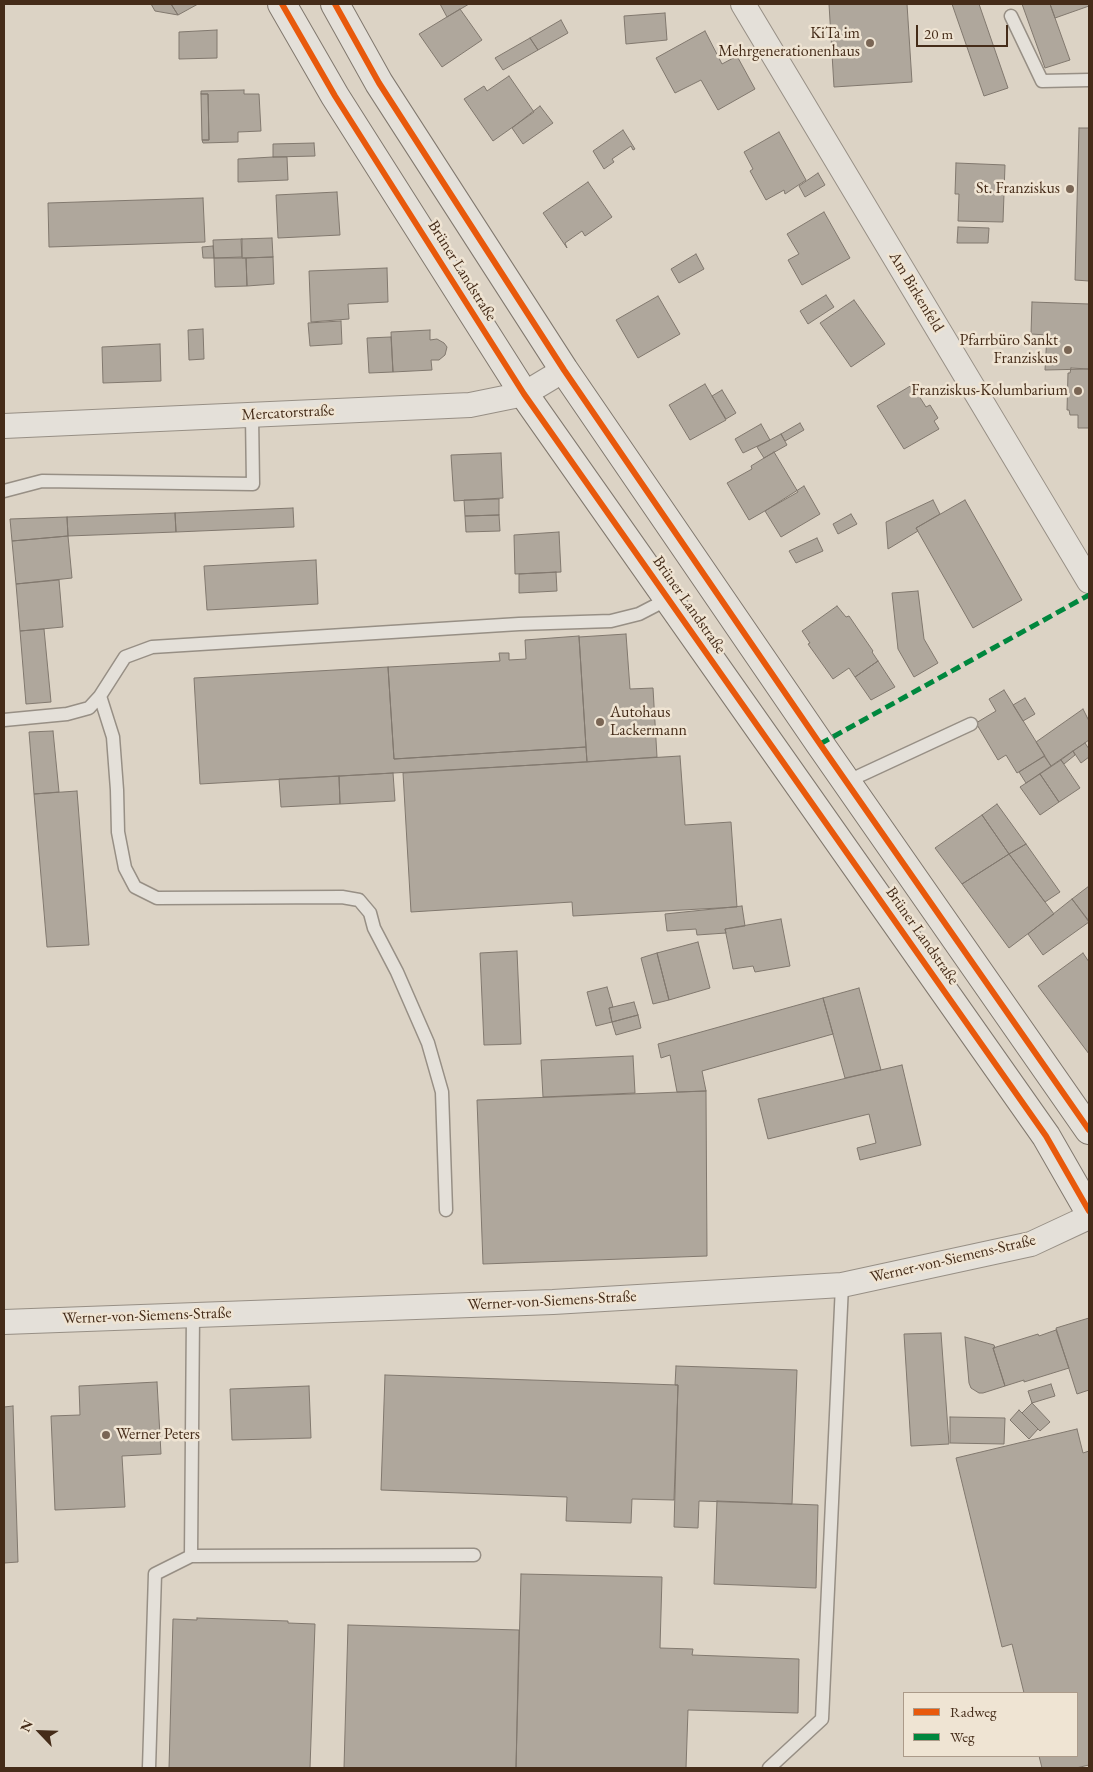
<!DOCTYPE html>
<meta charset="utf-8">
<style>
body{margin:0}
#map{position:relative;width:1093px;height:1772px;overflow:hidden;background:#dcd3c5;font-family:"EB Garamond",serif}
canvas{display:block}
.frame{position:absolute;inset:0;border:5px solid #452c19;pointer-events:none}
.legend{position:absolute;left:903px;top:1692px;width:175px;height:65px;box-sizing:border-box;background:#efe4d3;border:1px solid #ab9a89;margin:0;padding:6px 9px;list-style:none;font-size:15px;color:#452c19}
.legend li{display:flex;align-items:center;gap:10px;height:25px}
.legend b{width:25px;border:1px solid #ab9a89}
.north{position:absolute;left:15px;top:1707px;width:50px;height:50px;-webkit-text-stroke:4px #efe4d3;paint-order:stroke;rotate:294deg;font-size:14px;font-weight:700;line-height:20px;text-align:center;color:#452c19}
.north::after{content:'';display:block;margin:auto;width:18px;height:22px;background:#452c19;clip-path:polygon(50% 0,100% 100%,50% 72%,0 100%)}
.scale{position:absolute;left:916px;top:25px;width:92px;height:22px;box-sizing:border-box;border:2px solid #452c19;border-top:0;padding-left:6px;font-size:15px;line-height:18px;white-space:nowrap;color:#452c19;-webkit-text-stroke:4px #efe4d3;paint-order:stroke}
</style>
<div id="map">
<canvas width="1093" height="1772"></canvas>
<div class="frame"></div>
<ul class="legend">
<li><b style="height:6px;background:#e8590c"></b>Radweg</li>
<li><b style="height:6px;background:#00873e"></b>Weg</li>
</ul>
<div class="north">N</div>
<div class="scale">20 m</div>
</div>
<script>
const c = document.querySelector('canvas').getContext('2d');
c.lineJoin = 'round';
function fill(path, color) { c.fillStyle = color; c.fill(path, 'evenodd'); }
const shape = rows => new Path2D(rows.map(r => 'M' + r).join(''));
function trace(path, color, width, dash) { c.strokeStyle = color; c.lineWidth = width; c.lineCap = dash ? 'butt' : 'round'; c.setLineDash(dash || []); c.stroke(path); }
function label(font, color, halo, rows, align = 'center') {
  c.font = font + ' "EB Garamond",serif'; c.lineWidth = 5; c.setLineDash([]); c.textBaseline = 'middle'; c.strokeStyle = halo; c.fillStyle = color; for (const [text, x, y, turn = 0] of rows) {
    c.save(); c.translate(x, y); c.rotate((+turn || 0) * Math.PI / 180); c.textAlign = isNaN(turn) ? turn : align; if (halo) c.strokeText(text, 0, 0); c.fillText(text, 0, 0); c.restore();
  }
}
const building = shape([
 [151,4,171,4,178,15,155,11,151,4],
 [171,4,198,4,178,15,171,4],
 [440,4,469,4,447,17,440,4],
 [829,4,907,4,912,82,834,87,829,4],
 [952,4,979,4,1008,88,984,96,952,4],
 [1022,4,1050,4,1070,60,1045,68,1022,4],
 [1050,4,1089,4,1089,6,1055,18,1050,4],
 [460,9,482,40,442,67,419,34,460,9],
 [665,13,667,40,626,44,624,16,665,13],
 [561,20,568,33,538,50,530,38,561,20],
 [217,30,217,58,179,59,179,32,217,30],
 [705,31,722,64,737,56,755,89,718,110,701,80,675,93,656,58,705,31],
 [530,38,538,50,503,70,495,58,530,38],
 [509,76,534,112,493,141,464,99,484,86,487,91,509,76],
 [244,90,244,94,259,94,261,131,238,132,238,142,203,143,202,140,209,140,208,94,201,94,201,91,244,90],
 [201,94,208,94,209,140,202,140,201,94],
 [540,106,553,123,523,144,512,128,540,106],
 [1079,128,1089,128,1089,281,1075,280,1079,128],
 [623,130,635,149,633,150,631,146,612,159,614,162,604,169,593,151,623,130],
 [779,132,806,180,785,194,784,190,766,200,750,171,753,169,744,152,779,132],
 [314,143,315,156,273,157,273,144,314,143],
 [273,157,287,157,288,180,238,182,238,159,273,157],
 [956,163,1005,165,1003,222,958,221,959,194,955,194,956,163],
 [818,173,825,185,805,197,799,186,818,173],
 [588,182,612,217,585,236,582,231,565,243,567,248,543,213,588,182],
 [337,192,340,235,278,238,276,195,337,192],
 [203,198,205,242,49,247,48,203,203,198],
 [824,212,850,258,802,285,788,260,799,254,787,234,824,212],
 [958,227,989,228,988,243,957,243,958,227],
 [272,238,273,257,242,258,241,239,272,238],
 [242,239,242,257,214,258,213,240,242,239],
 [213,246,214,258,203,258,202,247,213,246],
 [696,254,704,269,679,283,671,269,696,254],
 [273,257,274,284,247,286,246,258,273,257],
 [214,258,246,258,247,286,215,287,214,258],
 [387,268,388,302,348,304,349,319,311,322,309,271,387,268],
 [826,295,834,307,808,324,800,311,826,295],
 [658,296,680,334,638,358,616,320,658,296],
 [854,300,885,344,851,367,820,323,854,300],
 [1032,302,1089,304,1089,369,1045,370,1047,335,1031,334,1032,302],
 [341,321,342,344,310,346,308,323,341,321],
 [203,329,204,359,189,360,188,330,203,329],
 [430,330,430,340,437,339,444,343,447,347,445,355,439,360,431,360,432,370,393,372,391,332,430,330],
 [391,337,393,372,369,373,367,338,391,337],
 [160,344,161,381,103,383,102,347,160,344],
 [1071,368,1089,369,1089,428,1078,428,1078,415,1070,415,1069,410,1067,410,1068,373,1070,373,1071,368],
 [705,384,726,420,690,440,669,405,705,384],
 [912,385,926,407,930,405,938,418,934,421,939,429,904,449,877,406,912,385],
 [722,390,736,413,726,419,712,396,722,390],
 [800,423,804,430,785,441,781,434,800,423],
 [761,424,770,440,743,453,735,439,761,424],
 [781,434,787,445,764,458,757,447,781,434],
 [774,452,798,492,749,520,727,483,752,469,751,466,774,452],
 [501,453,503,498,454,501,451,455,501,453],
 [804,486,820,514,781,537,765,511,804,486],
 [499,499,499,515,465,516,464,500,499,499],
 [933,500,940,514,916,528,918,531,888,549,886,522,933,500],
 [965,500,1022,600,973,628,916,528,965,500],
 [293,508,294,527,176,532,175,513,293,508],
 [175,513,176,532,68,536,67,517,175,513],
 [851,514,857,524,838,534,833,524,851,514],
 [499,515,500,531,466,532,465,516,499,515],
 [67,517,68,536,12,541,10,519,67,517],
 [559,532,561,572,515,574,514,535,559,532],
 [68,536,72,578,16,584,12,541,68,536],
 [817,538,823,551,796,563,789,551,817,538],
 [316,560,318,604,207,610,204,566,316,560],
 [556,572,557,591,519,593,519,574,556,572],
 [59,580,63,627,20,631,16,584,59,580],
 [918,591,924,639,938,663,914,677,898,649,892,593,918,591],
 [837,606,846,617,849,616,873,651,872,652,878,661,855,677,849,668,833,679,808,644,810,643,802,631,837,606],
 [44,629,51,702,26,704,20,631,44,629],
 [626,634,630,689,653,688,657,757,587,762,579,637,626,634],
 [579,636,586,747,394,759,388,667,500,661,499,653,509,653,509,660,526,659,525,640,579,636],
 [878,661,895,687,871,700,855,677,878,661],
 [388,667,394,759,586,747,587,762,200,784,194,678,388,667],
 [1004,690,1045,756,1017,773,1006,755,998,760,976,723,996,711,989,699,1004,690],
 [1025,698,1035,714,1023,721,1013,705,1025,698],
 [1083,709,1089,721,1089,740,1051,766,1036,742,1083,709],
 [53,731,59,792,34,794,29,732,53,731],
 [1085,743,1089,749,1089,757,1081,763,1073,751,1085,743],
 [1073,751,1075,755,1064,764,1061,760,1073,751],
 [680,756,685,825,731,822,737,907,573,916,572,902,411,912,403,773,680,756],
 [1044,756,1051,766,1026,783,1019,772,1044,756],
 [1061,760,1080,788,1059,802,1040,774,1061,760],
 [393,773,395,801,340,804,339,776,393,773],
 [1040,774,1059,802,1040,815,1020,787,1040,774],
 [339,776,340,804,281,807,279,779,339,776],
 [77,791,89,945,47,947,34,794,77,791],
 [997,804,1026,844,1009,854,982,815,997,804],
 [982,815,1009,854,962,884,935,848,982,815],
 [1026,844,1060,892,1045,902,1009,854,1026,844],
 [1009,854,1054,914,1009,948,962,884,1009,854],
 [1089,886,1089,921,1072,899,1089,886],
 [1072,899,1089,922,1043,955,1028,934,1072,899],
 [742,906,745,926,725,929,726,933,697,935,696,929,667,931,665,914,742,906],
 [781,919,790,966,755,972,753,966,733,969,725,929,781,919],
 [698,942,710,988,669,1000,657,953,698,942],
 [517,951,521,1044,484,1045,480,953,517,951],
 [657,953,669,1000,653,1004,641,958,657,953],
 [1083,953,1089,962,1089,1054,1038,986,1083,953],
 [607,987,613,1007,609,1008,612,1022,596,1026,587,992,607,987],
 [859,988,881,1070,845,1078,823,998,859,988],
 [823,998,833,1034,702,1071,706,1091,677,1092,670,1055,661,1058,658,1044,823,998],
 [634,1002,638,1015,612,1022,609,1008,634,1002],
 [638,1015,641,1028,616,1035,612,1022,638,1015],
 [633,1056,635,1093,543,1097,541,1060,633,1056],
 [902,1065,921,1145,860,1160,857,1148,876,1143,869,1114,768,1139,758,1099,902,1065],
 [706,1091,707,1256,483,1264,477,1100,706,1091],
 [1089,1318,1089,1390,1077,1394,1056,1328,1089,1318],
 [1056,1330,1069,1368,1024,1382,1024,1380,1005,1386,993,1348,1038,1334,1039,1336,1056,1330],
 [941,1333,949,1444,911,1446,904,1334,941,1333],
 [965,1337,994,1345,995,1348,993,1348,1005,1386,983,1393,979,1393,971,1388,969,1383,965,1337],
 [676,1366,797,1370,792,1504,699,1501,698,1528,674,1527,678,1385,675,1385,676,1366],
 [385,1375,678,1385,674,1500,632,1499,631,1523,566,1521,567,1497,381,1490,385,1375],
 [157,1382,161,1454,122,1456,125,1507,55,1510,51,1416,80,1415,79,1386,157,1382],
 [1051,1384,1055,1396,1032,1403,1028,1391,1051,1384],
 [309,1386,311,1438,232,1440,230,1389,309,1386],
 [1032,1403,1050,1422,1040,1431,1022,1413,1032,1403],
 [13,1406,18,1562,4,1563,4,1407,13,1406],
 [1019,1410,1038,1429,1029,1439,1010,1420,1019,1410],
 [950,1417,1005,1418,1004,1444,950,1443,950,1417],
 [1077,1429,1083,1453,1089,1451,1089,1765,1076,1768,1042,1768,1039,1756,1077,1756,1077,1693,1024,1693,1012,1644,1002,1647,956,1458,1077,1429],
 [717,1501,818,1505,816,1588,714,1584,717,1501],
 [521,1574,662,1577,660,1648,693,1649,692,1655,799,1659,798,1713,688,1710,686,1768,516,1768,521,1574],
 [197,1618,288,1621,288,1623,315,1624,310,1768,169,1768,173,1619,197,1620,197,1618],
 [348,1625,519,1630,516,1768,344,1768,348,1625]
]);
const lane = shape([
 [1011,16,1042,81,1089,80],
 [4,491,42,481,253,484,252,415],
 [100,696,113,737,117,790,118,832,125,868,135,887,157,898,342,897,359,900,370,913,374,928,397,972,428,1043,442,1092,446,1210],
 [4,720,67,714,89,708,100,696,125,657,152,647,519,624,611,621,639,614,668,599],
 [846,782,971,724],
 [193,1314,191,1556,474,1555],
 [149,1768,155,1574,191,1556],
 [769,1768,822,1719,842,1285]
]);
const street = shape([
 [743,4,1089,581],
 [4,426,470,405,524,394,564,370],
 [4,1322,553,1302,842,1285,1031,1244,1089,1217]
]);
const secondary = shape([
 [282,4,335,96,524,394,1046,1136,1089,1211],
 [335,4,379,83,564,370,820,744,1089,1130]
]);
const quiet = shape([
 [820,744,1089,595]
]);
const cycleway = shape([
 [282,4,335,96,524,394,1046,1136,1089,1211],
 [335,4,379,83,564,370,820,744,1089,1130]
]);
const markers = [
 [870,43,5,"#7a6655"],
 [1070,189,5,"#7a6655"],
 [1068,350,5,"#7a6655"],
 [1078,391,5,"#7a6655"],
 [600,722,5,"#7a6655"],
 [106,1435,5,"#7a6655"]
];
const poiNames = [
 ["KiTa im",860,34],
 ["Mehrgenerationenhaus",860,52],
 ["St. Franziskus",1060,189],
 ["Pfarrbüro Sankt",1058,341],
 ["Franziskus",1058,359],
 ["Franziskus-Kolumbarium",1068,391],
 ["Autohaus",610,713,"left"],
 ["Lackermann",610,731,"left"],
 ["Werner Peters",116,1435,"left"]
];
const streetNames = [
 ["Brüner Landstraße",462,271,58],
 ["Am Birkenfeld",916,292,59],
 ["Mercatorstraße",288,413,-3],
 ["Brüner Landstraße",689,605,55],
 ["Brüner Landstraße",922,936,55],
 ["Werner-von-Siemens-Straße",953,1259,-13],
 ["Werner-von-Siemens-Straße",552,1301,-3],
 ["Werner-von-Siemens-Straße",147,1316,-2]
];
fill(building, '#afa79c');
trace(building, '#81786e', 1);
trace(lane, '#978f85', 15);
trace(street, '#978f85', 26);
trace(secondary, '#81786e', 30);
trace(lane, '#e4e0d9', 12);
trace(street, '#e4e0d9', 24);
trace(secondary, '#e4e0d9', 28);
trace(quiet, '#00873e', 5, [10, 5]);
trace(cycleway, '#e8590c', 6);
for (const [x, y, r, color] of markers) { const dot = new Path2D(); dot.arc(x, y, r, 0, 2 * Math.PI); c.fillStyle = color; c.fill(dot); trace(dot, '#efe4d3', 2); }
label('16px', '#452c19', '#efe4d3', poiNames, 'right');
label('16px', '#452c19', '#efe4d3', streetNames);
</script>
